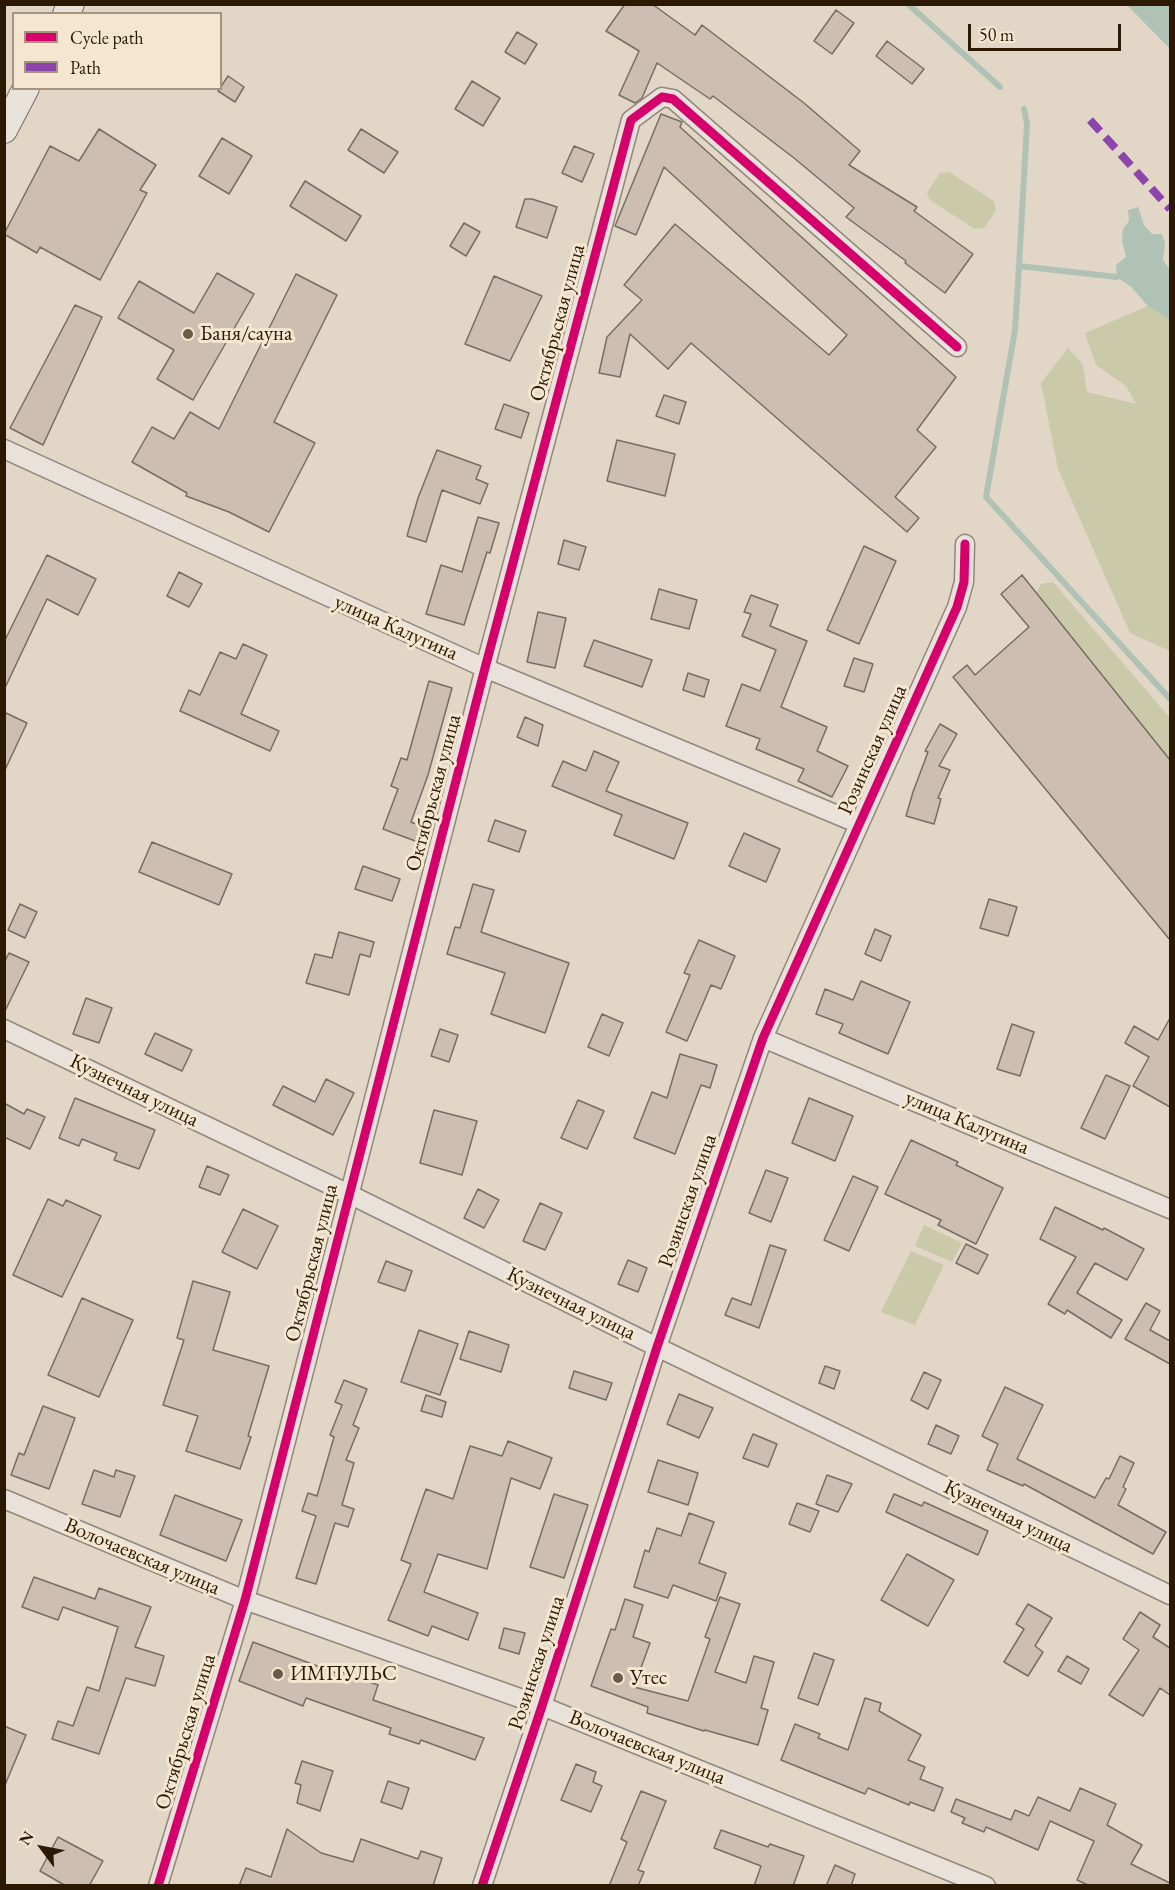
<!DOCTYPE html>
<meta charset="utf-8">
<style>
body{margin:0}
#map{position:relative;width:1175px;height:1890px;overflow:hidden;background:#e2d6c6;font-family:"EB Garamond",serif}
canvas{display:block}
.frame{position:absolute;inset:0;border:6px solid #2b1904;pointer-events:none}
.legend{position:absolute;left:12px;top:12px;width:210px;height:78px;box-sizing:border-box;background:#f5e6d2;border:2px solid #a49480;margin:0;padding:8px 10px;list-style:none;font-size:18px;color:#2b1904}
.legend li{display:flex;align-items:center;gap:12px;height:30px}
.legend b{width:30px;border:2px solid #a49480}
.north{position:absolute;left:12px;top:1818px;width:60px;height:60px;-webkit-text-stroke:4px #f5e6d2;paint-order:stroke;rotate:302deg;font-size:16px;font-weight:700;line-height:24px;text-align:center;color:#2b1904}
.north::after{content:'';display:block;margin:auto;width:21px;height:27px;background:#2b1904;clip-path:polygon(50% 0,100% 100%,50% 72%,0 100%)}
.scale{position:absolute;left:968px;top:24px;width:153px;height:27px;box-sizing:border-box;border:3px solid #2b1904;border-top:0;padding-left:8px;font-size:18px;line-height:21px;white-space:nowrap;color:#2b1904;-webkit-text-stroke:4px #f5e6d2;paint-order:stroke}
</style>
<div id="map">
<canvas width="1175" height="1890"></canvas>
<div class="frame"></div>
<ul class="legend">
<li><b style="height:8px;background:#d6006c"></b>Cycle path</li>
<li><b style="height:8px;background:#8e44ad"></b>Path</li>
</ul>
<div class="north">N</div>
<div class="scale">50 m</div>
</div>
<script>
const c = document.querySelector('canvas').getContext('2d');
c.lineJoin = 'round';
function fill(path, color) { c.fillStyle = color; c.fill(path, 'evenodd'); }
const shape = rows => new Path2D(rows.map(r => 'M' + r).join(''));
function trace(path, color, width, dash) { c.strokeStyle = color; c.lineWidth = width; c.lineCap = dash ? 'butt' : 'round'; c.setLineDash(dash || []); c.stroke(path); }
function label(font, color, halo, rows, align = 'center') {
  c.font = font + ' "EB Garamond",serif'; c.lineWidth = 6; c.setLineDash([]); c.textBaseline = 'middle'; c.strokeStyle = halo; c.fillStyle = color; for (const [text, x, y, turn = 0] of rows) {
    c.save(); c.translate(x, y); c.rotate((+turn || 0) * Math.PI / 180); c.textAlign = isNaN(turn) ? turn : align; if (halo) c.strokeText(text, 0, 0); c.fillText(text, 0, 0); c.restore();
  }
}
const green = shape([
 [949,172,994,201,996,210,984,228,975,229,930,200,927,193,940,173],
 [1148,306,1170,320,1170,651,1130,633,1058,469,1041,383,1068,348,1083,365,1087,392,1136,404,1126,386,1096,365,1085,333],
 [1053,582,1170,718,1170,760,1036,593,1041,584],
 [924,1225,962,1243,952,1262,915,1246],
 [911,1251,944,1265,915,1325,881,1312]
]);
const water = shape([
 [1127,5,1170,5,1170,49],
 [1138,207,1144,225,1152,234,1162,234,1165,243,1163,260,1170,270,1170,320,1148,306,1131,287,1117,277,1116,265,1126,257,1122,241,1123,229,1129,221,1128,210]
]);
const stream = shape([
 [908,4,1000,87],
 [1019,266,1027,124,1024,109],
 [1117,277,1019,266,1015,330,986,497,1170,699]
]);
const building = shape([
 [625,4,652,4,695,35,702,25,804,103,860,151,849,165,917,207,914,211,973,254,945,293,905,263,906,261,846,217,854,208,794,158,713,96,710,99,657,63,642,98,635,103,619,95,639,51,606,31,625,4],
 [836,10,854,23,832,54,814,41,836,10],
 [517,32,537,44,525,64,505,52,517,32],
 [887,41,924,69,912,84,876,56,887,41],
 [228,76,244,87,235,102,218,91,228,76],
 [472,81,500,98,483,126,455,109,472,81],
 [661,114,682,122,680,127,956,377,917,430,936,447,895,497,919,518,907,532,691,343,668,369,630,334,620,377,599,373,607,337,642,300,624,285,675,224,829,355,847,335,664,167,636,235,615,226,661,114],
 [99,129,156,165,140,190,147,193,100,280,40,247,37,253,4,234,50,146,79,161,99,129],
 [361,129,398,152,384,173,348,150,361,129],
 [222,138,252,156,229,194,199,176,222,138],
 [574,146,594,154,582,182,562,173,574,146],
 [305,181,361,216,346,241,290,206,305,181],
 [525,199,532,199,557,207,547,238,516,227,525,199],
 [464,223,480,232,466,256,450,246,464,223],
 [217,273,254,294,193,400,157,379,174,350,118,318,139,281,194,313,217,273],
 [296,274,337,295,274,422,315,443,269,532,229,512,186,496,187,493,132,462,152,427,174,439,190,412,219,429,296,274],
 [494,276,542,296,510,361,465,344,494,276],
 [75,305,102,317,43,445,10,428,75,305],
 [664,395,686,402,679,424,656,416,664,395],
 [504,404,529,413,521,438,495,429,504,404],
 [617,440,675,454,665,496,607,481,617,440],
 [437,450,481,466,476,479,488,484,480,504,442,490,426,542,407,536,418,498,437,450],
 [478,517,499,523,490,553,487,552,464,625,426,614,441,565,462,572,478,517],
 [564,540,586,547,579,570,558,564,564,540],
 [864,546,896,561,859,644,827,630,864,546],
 [47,555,96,579,78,615,47,599,4,690,4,642,47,555],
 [179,572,202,584,189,607,167,596,179,572],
 [1022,575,1170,760,1170,940,953,677,967,665,975,675,1029,627,1001,594,1022,575],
 [659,589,697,600,689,629,651,619,659,589],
 [751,595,778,605,770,626,807,641,781,707,827,727,817,751,848,766,832,797,798,781,804,769,756,749,760,739,726,726,742,684,760,691,776,650,742,636,751,614,744,612,751,595],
 [538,612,566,618,555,668,527,662,538,612],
 [594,640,652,660,642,687,584,666,594,640],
 [243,644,267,655,241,714,279,731,270,751,180,711,189,690,200,695,220,652,236,659,243,644],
 [854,658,873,664,864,692,844,686,854,658],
 [688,673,709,680,704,697,683,690,688,673],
 [429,681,452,688,428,775,411,822,423,827,418,842,383,829,398,789,391,786,401,758,407,760,429,681],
 [4,712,27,723,4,772,4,712],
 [525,717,543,725,538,746,517,737,525,717],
 [940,724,957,734,939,766,950,770,938,798,941,799,934,824,906,816,913,792,928,752,925,751,940,724],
 [594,751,619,762,606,791,688,823,674,859,614,835,622,815,552,786,563,761,586,771,594,751],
 [495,820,526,831,519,852,488,841,495,820],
 [744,833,780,849,766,882,729,866,744,833],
 [152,842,232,874,219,905,139,872,152,842],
 [363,866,400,879,392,901,355,889,363,866],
 [473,884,494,890,481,932,569,963,545,1033,491,1014,505,973,447,954,455,927,460,928,473,884],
 [989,899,1017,907,1008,936,980,928,989,899],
 [20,904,37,912,25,938,8,930,20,904],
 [875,929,891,936,881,961,865,954,875,929],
 [339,932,374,942,370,957,360,954,349,995,306,983,315,954,332,958,339,932],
 [699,940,735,956,721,989,711,985,687,1041,666,1032,690,975,684,973,699,940],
 [9,953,29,962,4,1013,4,963,9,953],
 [861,981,910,1002,888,1054,839,1033,843,1024,816,1014,825,989,853,1000,861,981],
 [86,998,112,1008,99,1043,73,1034,86,998],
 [602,1014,623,1023,609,1056,588,1047,602,1014],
 [1170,1018,1170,1107,1133,1086,1149,1057,1125,1043,1134,1026,1158,1040,1170,1018],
 [1012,1024,1034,1032,1020,1076,997,1069,1012,1024],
 [440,1029,458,1035,449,1062,431,1056,440,1029],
 [155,1033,192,1050,182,1071,145,1054,155,1033],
 [680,1054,717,1065,710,1088,701,1085,675,1154,634,1138,652,1092,667,1098,680,1054],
 [1106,1075,1130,1086,1105,1139,1081,1128,1106,1075],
 [326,1079,354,1093,333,1135,273,1105,283,1086,315,1102,326,1079],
 [75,1098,155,1130,139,1169,114,1160,117,1153,82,1139,79,1146,59,1138,75,1098],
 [809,1098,853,1116,835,1161,792,1143,809,1098],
 [578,1100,604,1111,587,1149,561,1138,578,1100],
 [4,1103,24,1114,27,1109,45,1117,30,1149,4,1137,4,1103],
 [434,1110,477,1121,462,1175,420,1163,434,1110],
 [911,1140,958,1162,956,1165,1003,1188,976,1244,938,1225,941,1220,885,1194,911,1140],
 [207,1166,229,1175,220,1195,199,1187,207,1166],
 [766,1170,788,1178,771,1222,749,1213,766,1170],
 [853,1176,878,1187,849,1251,824,1240,853,1176],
 [478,1189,499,1200,484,1228,464,1218,478,1189],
 [48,1199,63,1206,66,1200,101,1216,62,1297,13,1275,48,1199],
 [540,1203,562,1213,545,1250,523,1241,540,1203],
 [1055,1207,1103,1230,1104,1228,1144,1249,1127,1280,1095,1263,1077,1293,1122,1320,1111,1338,1067,1310,1065,1314,1048,1304,1076,1257,1040,1239,1055,1207],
 [243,1209,278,1226,257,1269,222,1252,243,1209],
 [966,1244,988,1255,978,1274,956,1263,966,1244],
 [770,1245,786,1250,759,1328,725,1315,732,1298,751,1305,770,1245],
 [628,1260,647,1268,638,1292,618,1284,628,1260],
 [386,1261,412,1271,405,1291,378,1282,386,1261],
 [193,1281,230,1292,213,1350,269,1366,248,1436,251,1437,240,1469,186,1451,198,1416,163,1405,184,1340,177,1338,193,1281],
 [82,1298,133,1320,99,1397,48,1375,82,1298],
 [1146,1303,1160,1311,1150,1330,1170,1341,1170,1364,1125,1339,1146,1303],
 [419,1330,458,1344,440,1395,401,1382,419,1330],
 [469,1331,509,1345,501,1372,460,1359,469,1331],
 [825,1366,840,1371,834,1389,819,1383,825,1366],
 [574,1371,612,1383,606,1400,569,1388,574,1371],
 [924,1372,941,1380,928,1409,911,1400,924,1372],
 [344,1380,367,1389,353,1425,359,1428,346,1460,354,1463,342,1505,354,1509,348,1527,335,1523,316,1584,296,1578,316,1516,302,1511,308,1493,317,1496,334,1437,330,1435,342,1405,335,1402,344,1380],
 [1005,1387,1043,1405,1017,1459,1095,1498,1106,1478,1109,1479,1120,1456,1134,1463,1123,1487,1126,1489,1118,1505,1166,1532,1153,1554,1024,1484,1023,1486,987,1470,998,1444,982,1436,1005,1387],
 [679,1394,713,1408,699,1438,667,1424,679,1394],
 [426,1395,446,1402,442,1417,421,1411,426,1395],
 [43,1406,75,1418,49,1489,11,1475,19,1453,24,1455,43,1406],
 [936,1425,959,1436,951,1454,928,1444,936,1425],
 [753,1434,777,1444,768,1467,743,1458,753,1434],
 [508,1441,552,1458,540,1489,511,1478,487,1569,438,1554,424,1592,478,1613,468,1640,432,1626,428,1636,388,1620,411,1564,401,1560,426,1489,453,1499,470,1446,502,1456,508,1441],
 [658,1460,698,1473,688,1505,648,1492,658,1460],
 [94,1470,114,1477,116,1470,135,1476,120,1517,82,1504,94,1470],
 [827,1475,852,1484,838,1512,816,1504,827,1475],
 [554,1494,588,1505,564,1578,530,1567,554,1494],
 [894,1494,922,1506,924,1502,988,1531,978,1555,886,1512,894,1494],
 [175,1495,242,1520,226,1561,160,1535,175,1495],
 [797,1503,819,1511,810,1532,789,1524,797,1503],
 [689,1513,714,1522,699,1563,726,1573,716,1601,673,1585,668,1598,634,1587,645,1550,649,1552,657,1528,681,1536,689,1513],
 [907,1554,954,1580,928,1626,881,1600,907,1554],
 [34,1577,95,1599,99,1588,151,1607,135,1647,164,1656,155,1686,126,1678,99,1754,52,1739,58,1721,73,1726,87,1687,99,1691,118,1627,63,1607,58,1620,22,1607,34,1577],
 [720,1597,740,1604,715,1672,746,1683,754,1656,774,1662,761,1708,768,1710,758,1745,705,1730,704,1731,647,1713,648,1707,591,1686,611,1629,615,1630,625,1599,643,1605,633,1637,650,1643,634,1687,688,1701,710,1639,705,1637,720,1597],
 [1028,1604,1052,1618,1035,1646,1043,1652,1028,1676,1004,1662,1024,1629,1016,1624,1028,1604],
 [1140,1612,1160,1625,1153,1637,1170,1648,1170,1695,1160,1688,1143,1716,1109,1695,1139,1650,1123,1639,1140,1612],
 [504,1628,525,1633,519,1654,499,1648,504,1628],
 [253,1642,336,1673,337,1670,378,1685,373,1700,484,1738,475,1760,421,1740,419,1744,389,1734,391,1728,306,1698,303,1706,239,1681,253,1642],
 [814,1653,834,1660,818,1705,798,1698,814,1653],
 [1067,1656,1089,1669,1081,1684,1058,1671,1067,1656],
 [865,1698,881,1703,879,1711,921,1735,908,1760,925,1767,920,1779,943,1788,934,1811,910,1802,909,1805,868,1788,865,1794,781,1760,795,1724,820,1734,818,1738,848,1750,865,1698],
 [4,1726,26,1735,5,1785,4,1785,4,1726],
 [302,1761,333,1771,320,1811,297,1803,301,1785,295,1783,302,1761],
 [576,1764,596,1772,593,1782,602,1786,591,1812,561,1800,576,1764],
 [388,1781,409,1788,402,1809,381,1802,388,1781],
 [1080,1788,1116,1804,1107,1825,1142,1845,1131,1864,1170,1883,1170,1886,1090,1886,1077,1880,1094,1841,1050,1821,1038,1850,986,1827,984,1832,962,1823,965,1818,951,1812,956,1799,1011,1820,1015,1810,1029,1816,1038,1797,1070,1811,1080,1788],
 [641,1791,666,1801,638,1870,644,1872,638,1886,609,1886,627,1842,621,1839,641,1791],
 [287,1829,321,1853,353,1862,361,1839,418,1859,421,1851,442,1858,433,1886,239,1886,246,1868,271,1877,287,1829],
 [721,1830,768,1847,770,1844,804,1856,793,1886,754,1886,761,1866,714,1848,721,1830],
 [58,1837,103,1861,89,1886,66,1886,40,1871,58,1837],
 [835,1865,855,1874,851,1886,826,1886,835,1865]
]);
const minor = shape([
 [4,449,485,668,859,824],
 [4,1029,349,1194,657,1347,1170,1595],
 [763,1038,1170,1209],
 [4,1499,245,1600,542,1706,986,1886],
 [158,1886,245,1600,485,668,631,120,662,97,673,99,957,347],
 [482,1886,542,1706,657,1347,763,1038,957,607,964,582,965,544]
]);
const secondary = shape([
 [66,14,71,4],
 [4,130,26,88]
]);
const quiet = shape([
 [1090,120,1170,209]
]);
const cycleway = shape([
 [158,1886,245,1600,485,668,631,120,662,97,673,99,957,347],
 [482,1886,542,1706,657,1347,763,1038,957,607,964,582,965,544]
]);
const markers = [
 [188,334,6,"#6b5b48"],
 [278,1674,6,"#6b5b48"],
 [618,1678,6,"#6b5b48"]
];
const streetNames = [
 ["Октябрьская улица",558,323,-75],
 ["улица Калугина",396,628,24],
 ["Розинская улица",873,750,-66],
 ["Октябрьская улица",434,793,-75],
 ["Кузнечная улица",134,1091,26],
 ["улица Калугина",967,1123,23],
 ["Розинская улица",688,1201,-71],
 ["Октябрьская улица",312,1263,-76],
 ["Кузнечная улица",571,1304,26],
 ["Кузнечная улица",1008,1517,26],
 ["Волочаевская улица",142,1557,23],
 ["Розинская улица",537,1663,-72],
 ["Октябрьская улица",186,1732,-73],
 ["Волочаевская улица",647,1748,22]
];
const poiNames = [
 ["Баня/сауна",200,334],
 ["ИМПУЛЬС",290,1674],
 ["Утес",630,1678]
];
fill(green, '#cac9a9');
fill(water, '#b0c2b5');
trace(stream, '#b0c2b5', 6);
fill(building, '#cebeb1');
trace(building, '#766e62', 1.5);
trace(minor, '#91877c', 21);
trace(secondary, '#766e62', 28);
trace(minor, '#e9e2da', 18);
trace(secondary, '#e9e2da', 26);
trace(quiet, '#8e44ad', 8, [15, 8]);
trace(cycleway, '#d6006c', 9);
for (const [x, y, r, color] of markers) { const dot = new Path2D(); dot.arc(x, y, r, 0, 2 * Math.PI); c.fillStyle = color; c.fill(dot); trace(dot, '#f5e6d2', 2); }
label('21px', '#2b1904', '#f5e6d2', streetNames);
label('21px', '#2b1904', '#f5e6d2', poiNames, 'left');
</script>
